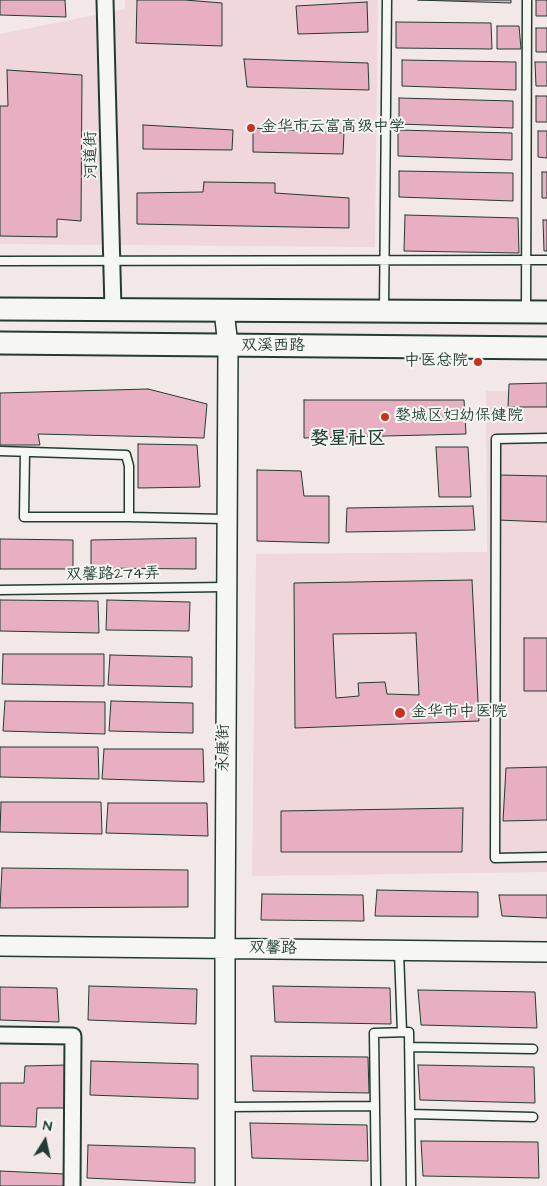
<!DOCTYPE html>
<meta charset="utf-8">
<style>
body{margin:0}
#map{position:relative;width:547px;height:1186px;overflow:hidden;background:#f3e8e8;font-family:"Architects Daughter",sans-serif}
canvas{display:block}
.north{position:absolute;left:20px;top:1116px;width:50px;height:50px;-webkit-text-stroke:4px #f6f6f2;paint-order:stroke;rotate:10deg;font-size:14px;font-weight:700;line-height:20px;text-align:center;color:#1f3d34}
.north::after{content:'';display:block;margin:auto;width:18px;height:22px;background:#1f3d34;clip-path:polygon(50% 0,100% 100%,50% 72%,0 100%)}
</style>
<div id="map">
<canvas width="547" height="1186"></canvas>
<div class="north">N</div>
</div>
<script>
const c = document.querySelector('canvas').getContext('2d');
c.lineJoin = 'round';
function fill(path, color) { c.fillStyle = color; c.fill(path, 'evenodd'); }
const shape = rows => new Path2D(rows.map(r => 'M' + r).join(''));
function trace(path, color, width, dash) { c.strokeStyle = color; c.lineWidth = width; c.lineCap = dash ? 'butt' : 'round'; c.setLineDash(dash || []); c.stroke(path); }
function label(font, color, halo, rows, align = 'center') {
  c.font = font + ' "Architects Daughter","LXGW WenKai TC",sans-serif'; c.lineWidth = 4; c.setLineDash([]); c.textBaseline = 'middle'; c.strokeStyle = halo; c.fillStyle = color; for (const [text, x, y, turn = 0] of rows) {
    c.save(); c.translate(x, y); c.rotate((+turn || 0) * Math.PI / 180); c.textAlign = isNaN(turn) ? turn : align; if (halo) c.strokeText(text, 0, 0); c.fillText(text, 0, 0); c.restore();
  }
}
const built = shape([
 [125,0,378,0,375,247,0,244,0,34,125,9],
 [486,391,547,391,547,872,252,876,256,554,487,552]
]);
const building = shape([
 [0,0,65,0,66,17,0,15,0,0],
 [137,0,185,0,222,3,222,46,136,43,137,0],
 [418,0,511,0,511,3,418,0],
 [536,0,547,0,547,16,536,16,536,0],
 [367,2,368,32,298,34,296,6,367,2],
 [396,22,491,23,492,49,396,48,396,22],
 [497,26,519,26,521,49,497,49,497,26],
 [536,28,547,28,547,52,536,52,536,28],
 [244,59,368,63,369,90,247,87,244,59],
 [402,60,516,62,516,90,402,86,402,60],
 [535,62,547,62,547,86,536,86,535,62],
 [7,70,82,75,81,221,57,219,57,237,0,236,0,106,8,106,7,70],
 [536,96,547,96,547,122,536,122,536,96],
 [399,98,513,101,513,128,399,124,399,98],
 [143,125,233,130,232,150,143,149,143,125],
 [253,128,344,133,343,154,253,152,253,128],
 [398,130,512,133,512,160,398,156,398,130],
 [538,131,547,131,547,158,538,157,538,131],
 [399,171,513,173,513,201,399,197,399,171],
 [542,172,547,172,547,198,542,198,542,172],
 [204,182,275,183,275,193,349,198,349,228,137,224,137,193,203,192,204,182],
 [405,215,518,218,519,253,404,251,405,215],
 [543,220,547,220,547,251,544,251,543,220],
 [547,383,547,407,508,407,509,384,547,383],
 [148,389,207,404,204,438,38,434,40,445,0,445,0,393,148,389],
 [304,400,464,400,466,434,304,438,304,400],
 [138,444,197,445,200,487,138,488,138,444],
 [436,447,468,447,471,497,439,497,436,447],
 [257,470,301,471,304,496,329,496,329,543,257,541,257,470],
 [498,475,547,476,547,522,498,520,498,475],
 [473,506,475,530,346,532,347,508,473,506],
 [196,538,196,569,91,568,91,540,196,538],
 [0,539,73,540,73,569,0,569,0,539],
 [472,580,479,721,295,728,294,583,472,580],
 [416,633,419,695,387,694,385,682,358,683,359,696,336,698,333,634,416,633],
 [0,600,98,601,99,633,0,631,0,600],
 [107,600,190,602,189,631,106,630,107,600],
 [524,638,547,638,547,691,524,691,524,638],
 [3,654,104,654,104,686,2,684,3,654],
 [110,655,192,657,192,687,108,685,110,655],
 [5,701,105,702,105,734,3,731,5,701],
 [111,701,193,703,193,733,109,731,111,701],
 [0,747,98,747,99,779,0,777,0,747],
 [104,749,203,749,204,782,102,779,104,749],
 [547,767,547,820,503,821,506,768,547,767],
 [1,802,101,802,102,834,0,832,1,802],
 [108,803,207,803,208,836,106,833,108,803],
 [463,808,462,852,281,852,281,811,463,808],
 [2,868,188,870,188,907,0,908,2,868],
 [377,890,478,892,478,917,375,916,377,890],
 [262,894,363,895,364,921,261,920,262,894],
 [499,895,547,895,547,918,502,916,499,895],
 [89,986,197,989,196,1024,88,1020,89,986],
 [273,986,390,988,391,1024,275,1022,273,986],
 [0,987,57,988,59,1022,0,1020,0,987],
 [418,990,535,992,537,1028,421,1025,418,990],
 [251,1056,368,1057,369,1093,253,1091,251,1056],
 [91,1061,198,1064,198,1099,90,1095,91,1061],
 [68,1065,65,1108,37,1108,36,1127,0,1126,0,1083,24,1083,25,1066,68,1065],
 [418,1065,534,1067,535,1103,420,1100,418,1065],
 [250,1123,367,1125,368,1161,252,1158,250,1123],
 [421,1141,538,1142,539,1178,423,1176,421,1141],
 [88,1145,195,1148,195,1183,87,1178,88,1145],
 [0,1171,65,1174,65,1186,0,1186,0,1171]
]);
const service = shape([
 [0,261,547,260],
 [384,309,387,0],
 [526,310,527,0],
 [547,438,496,439,495,858,547,857],
 [0,451,126,455,129,466,129,517],
 [25,452,24,517,129,517,226,519],
 [0,590,226,587],
 [399,952,402,1032],
 [409,1047,533,1049],
 [225,1107,375,1106],
 [410,1114,533,1117],
 [376,1186,374,1033,409,1032,411,1186]
]);
const minor = shape([
 [105,0,113,309],
 [0,1035,73,1036,72,1186]
]);
const tertiary = shape([
 [224,310,228,346,225,948,225,1186],
 [0,946,547,952]
]);
const secondary = shape([
 [0,309,547,312],
 [0,343,547,348]
]);
const markers = [
 [251,128,5,"#c8321e"],
 [478,362,5,"#c8321e"],
 [385,417,5,"#c8321e"],
 [400,713,6,"#c8321e"]
];
const poiNames = [
 ["金华市云富高级中学",261,128],
 ["中医总院",468,362,"right"],
 ["婺城区妇幼保健院",395,417],
 ["金华市中医院",411,713]
];
const streetNames = [
 ["河道街",92,155,-91],
 ["双溪西路",273,347],
 ["双馨路274弄",113,575,-1],
 ["永康街",225,748,-90],
 ["双馨路",273,949,1]
];
const quarterNames = [
 ["婺星社区",348,440]
];
fill(built, '#efd7dc');
fill(building, '#e7afc1');
trace(building, '#1f3d34', 1);
trace(service, '#1f3d34', 11);
trace(minor, '#1f3d34', 19);
trace(tertiary, '#1f3d34', 22);
trace(secondary, '#1f3d34', 25);
trace(service, '#f6f6f2', 8);
trace(minor, '#f6f6f2', 15);
trace(tertiary, '#f6f6f2', 19);
trace(secondary, '#f6f6f2', 21);
for (const [x, y, r, color] of markers) { const dot = new Path2D(); dot.arc(x, y, r, 0, 2 * Math.PI); c.fillStyle = color; c.fill(dot); trace(dot, '#f6f6f2', 2); }
label('16px', '#1f3d34', '#f6f6f2', poiNames, 'left');
label('16px', '#1f3d34', '#f6f6f2', streetNames);
label('bold 19px', '#1f3d34', '#f6f6f2', quarterNames);
</script>
